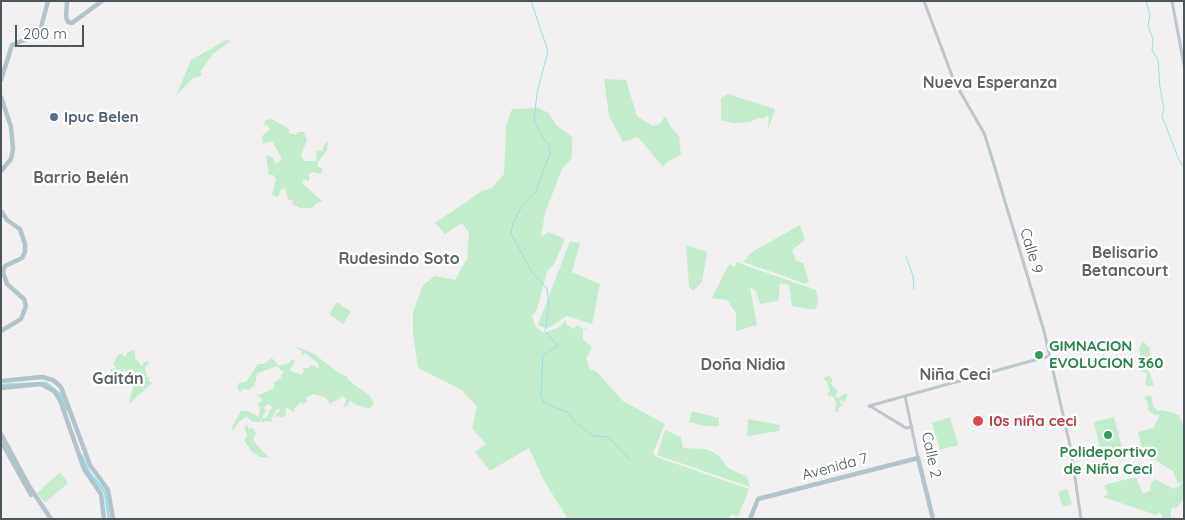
<!DOCTYPE html>
<meta charset="utf-8">
<style>
body{margin:0}
#map{position:relative;width:1185px;height:520px;overflow:hidden;background:#f2f0f1;font-family:Quicksand,sans-serif}
canvas{display:block}
.frame{position:absolute;inset:0;border:2px solid #4a565c;pointer-events:none}
.scale{position:absolute;left:15px;top:25px;width:69px;height:22px;box-sizing:border-box;border:2px solid #4a565c;border-top:0;padding-left:6px;font-size:15px;line-height:18px;white-space:nowrap;color:#4a565c;-webkit-text-stroke:4px #fff;paint-order:stroke}
</style>
<div id="map">
<canvas width="1185" height="520"></canvas>
<div class="frame"></div>
<div class="scale">200 m</div>
</div>
<script>
const c = document.querySelector('canvas').getContext('2d');
c.lineJoin = 'round';
function fill(path, color) { c.fillStyle = color; c.fill(path, 'evenodd'); }
const shape = rows => new Path2D(rows.map(r => 'M' + r).join(''));
function trace(path, color, width, dash) { c.strokeStyle = color; c.lineWidth = width; c.lineCap = dash ? 'butt' : 'round'; c.setLineDash(dash || []); c.stroke(path); }
function label(font, color, halo, rows, align = 'center') {
  c.font = font + ' Quicksand,sans-serif'; c.lineWidth = 5; c.setLineDash([]); c.textBaseline = 'middle'; c.strokeStyle = halo; c.fillStyle = color; for (const [text, x, y, turn = 0] of rows) {
    c.save(); c.translate(x, y); c.rotate((+turn || 0) * Math.PI / 180); c.textAlign = isNaN(turn) ? turn : align; if (halo) c.strokeText(text, 0, 0); c.fillText(text, 0, 0); c.restore();
  }
}
const green = shape([
 [226,40,231,41,213,54,200,72,202,74,200,77,193,78,176,96,191,60],
 [604,79,626,80,637,116,653,126,660,124,665,116,671,127,679,136,681,155,667,162,663,167,638,137,623,142,609,116],
 [728,94,775,109,768,130,769,117,767,116,763,119,758,118,750,122,733,123,721,120,721,98],
 [538,108,549,113,556,125,572,137,572,158,562,169,545,213,541,237,548,232,565,239,554,264,547,272,537,309,532,316,536,327,544,333,559,327,566,320,566,324,573,329,578,325,582,329,589,327,583,330,583,339,592,347,586,359,590,369,597,372,623,401,665,424,653,453,657,457,749,489,738,517,732,514,727,519,568,519,544,481,529,448,490,471,475,452,486,444,472,428,477,407,462,390,418,368,413,334,413,312,423,285,435,276,455,280,467,259,469,233,462,223,445,234,435,223,482,191,492,188,504,174,506,126,512,109],
 [272,119,289,129,289,133,296,135,298,132,304,132,307,139,301,156,305,161,316,161,317,150,322,151,326,142,328,142,327,150,318,162,318,166,323,169,321,174,313,172,309,174,309,181,304,179,302,183,323,202,318,202,312,208,300,208,292,204,293,201,288,199,285,188,280,191,278,197,272,195,276,179,273,175,269,175,266,155,273,158,276,164,282,159,272,141,263,144,262,136,270,130,268,126,264,125,265,120],
 [800,225,805,240,792,250,796,261,803,263,809,281,806,284,743,262,752,252],
 [570,241,580,243,572,272,600,284,592,324,567,316,547,329,538,325],
 [686,245,707,252,702,282,693,291,689,287],
 [736,262,816,290,818,302,815,310,792,306,789,285,780,283,778,301,760,304,756,291,750,287,757,325,736,331,736,313,727,300,712,298,729,264,735,267],
 [337,302,351,312,343,324,329,314],
 [1143,341,1150,349,1150,358,1152,360,1149,364,1154,365,1150,368,1155,370,1149,371,1154,385,1150,386,1145,385,1147,373,1141,372,1142,367,1137,363,1144,358,1141,358,1139,349],
 [294,346,313,353,340,374,348,377,348,380,369,395,374,403,369,409,354,404,350,400,347,406,344,407,346,399,342,396,337,401,333,401,331,405,326,398,314,394,305,398,307,402,303,404,301,402,294,409,295,413,286,407,286,415,281,418,278,416,275,418,276,413,280,411,278,408,271,419,273,422,264,421,263,423,261,419,266,418,272,407,269,404,263,408,266,410,260,422,253,422,246,416,238,423,233,431,232,427,241,411,248,411,259,417,260,407,257,404,263,400,256,394,260,395,274,388,274,383,282,377,280,376,284,371,281,371,277,366,263,371,257,374,255,385,248,390,243,389,240,393,237,387,239,383,246,382,258,364,264,364,272,358,279,366,289,363,292,359,295,362,289,370,301,375,304,371,302,368,309,368,311,365,319,368,318,363,305,353,302,356,302,351],
 [135,350,135,358,142,366,144,362,148,361,149,363,145,368,147,377,150,377,148,380,152,383,129,404,135,378,130,370,127,372,125,370,119,376,118,374,121,369,111,374,110,368,113,370,116,367,113,364,117,356,122,353,125,357,128,352],
 [829,375,833,381,831,383,834,388,838,390,835,397,839,398,844,394,848,394,844,403,842,400,839,402,843,405,838,408,839,411,835,412,836,402,832,395,829,397,828,393,830,391,827,382,823,378],
 [1151,395,1153,406,1158,411,1163,410,1179,415,1184,427,1184,481,1178,484,1173,471,1143,453,1138,432,1153,428,1160,415,1155,415,1148,410,1148,403,1144,397],
 [692,411,719,418,719,426,705,426,689,422],
 [950,417,958,445,940,450,932,423],
 [1114,417,1122,447,1101,453,1094,422],
 [748,419,780,425,779,431,747,436],
 [248,425,248,429,253,428,256,434,253,440,269,458,260,457,252,452,244,440,247,435,244,427],
 [665,430,681,437,683,448,707,449,719,456,728,468,747,477,750,487,657,455],
 [60,472,68,483,45,503,37,493],
 [1131,478,1136,478,1143,494,1151,490,1150,485,1155,479,1174,489,1184,482,1184,498,1177,508,1172,507,1171,510,1171,519,1163,518,1160,512,1156,515,1103,497,1108,494,1104,485],
 [1067,489,1072,504,1063,507,1058,492]
]);
const stream = shape([
 [531,1,548,51,537,93,534,121,543,138,549,145,550,153,536,191,523,204,513,223,511,233,531,271,547,289,549,307,545,331,558,346,543,355,541,396,544,403,568,412,575,422,593,436,608,437,631,461],
 [1146,1,1150,15,1148,26,1153,39,1152,50,1158,60,1160,88,1164,109,1162,116,1179,160,1184,167],
 [906,256,913,276,914,289]
]);
const canal = shape([
 [1,385,46,383,60,394,66,410],
 [82,456,89,472,105,492,109,519]
]);
const minor = shape([
 [924,1,954,81,984,133,988,145,1044,331,1071,450,1081,519],
 [1172,1,1184,65],
 [905,396,918,458],
 [869,406,1049,356],
 [870,406,906,428,912,427]
]);
const major = shape([
 [67,1,66,17,68,22,72,23,102,1],
 [1,80,12,45,37,35,40,31,48,1],
 [1,97,11,127,13,149,11,159,1,171],
 [1,211,7,220,20,229,25,244,25,252,22,258,5,266,3,272,7,284,24,299,26,306,21,319,1,331],
 [1,381,42,377,53,380,61,387,90,465,108,490,113,519],
 [1,388,41,384,54,391,60,400,84,469,101,494,104,519],
 [1,434,29,486,51,519],
 [1,441,31,495],
 [750,519,758,499,918,458,933,519]
]);
const markers = [
 [54,117,5,"#5c6f8a"],
 [1039,355,5,"#2e9e5b"],
 [978,421,6,"#e0444e"],
 [1108,435,5,"#2e9e5b"]
];
const serviceNames = [
 ["Ipuc Belen",64,117]
];
const streetNames = [
 ["Calle 9",1031,251,73],
 ["Calle 2",931,455,78],
 ["Avenida 7",835,467,-15]
];
const leisureNames = [
 ["GIMNACION",1049,346],
 ["EVOLUCION 360",1049,363],
 ["Polideportivo",1108,452,"center"],
 ["de Niña Ceci",1108,469,"center"]
];
const healthNames = [
 ["I0s niña ceci",989,421]
];
const neighbourhoodNames = [
 ["Nueva Esperanza",990,83],
 ["Barrio Belén",81,178],
 ["Belisario",1125,253],
 ["Betancourt",1125,271],
 ["Rudesindo Soto",399,259],
 ["Doña Nidia",743,365],
 ["Niña Ceci",955,375],
 ["Gaitán",118,379]
];
fill(green, '#c3eccd');
trace(stream, '#94e0e5', 1);
trace(canal, '#94e0e5', 2.5);
trace(minor, '#bdc6cc', 3);
trace(major, '#b2c3cc', 4.5);
for (const [x, y, r, color] of markers) { const dot = new Path2D(); dot.arc(x, y, r, 0, 2 * Math.PI); c.fillStyle = color; c.fill(dot); trace(dot, '#fff', 2); }
label('bold 15px', '#4e5e75', '#fff', serviceNames, 'left');
label('15px', '#4a565c', '#fff', streetNames);
label('bold 15px', '#27864d', '#fff', leisureNames, 'left');
label('bold 15px', '#be3a42', '#fff', healthNames, 'left');
label('bold 16px', '#5d6265', '#fff', neighbourhoodNames);
</script>
